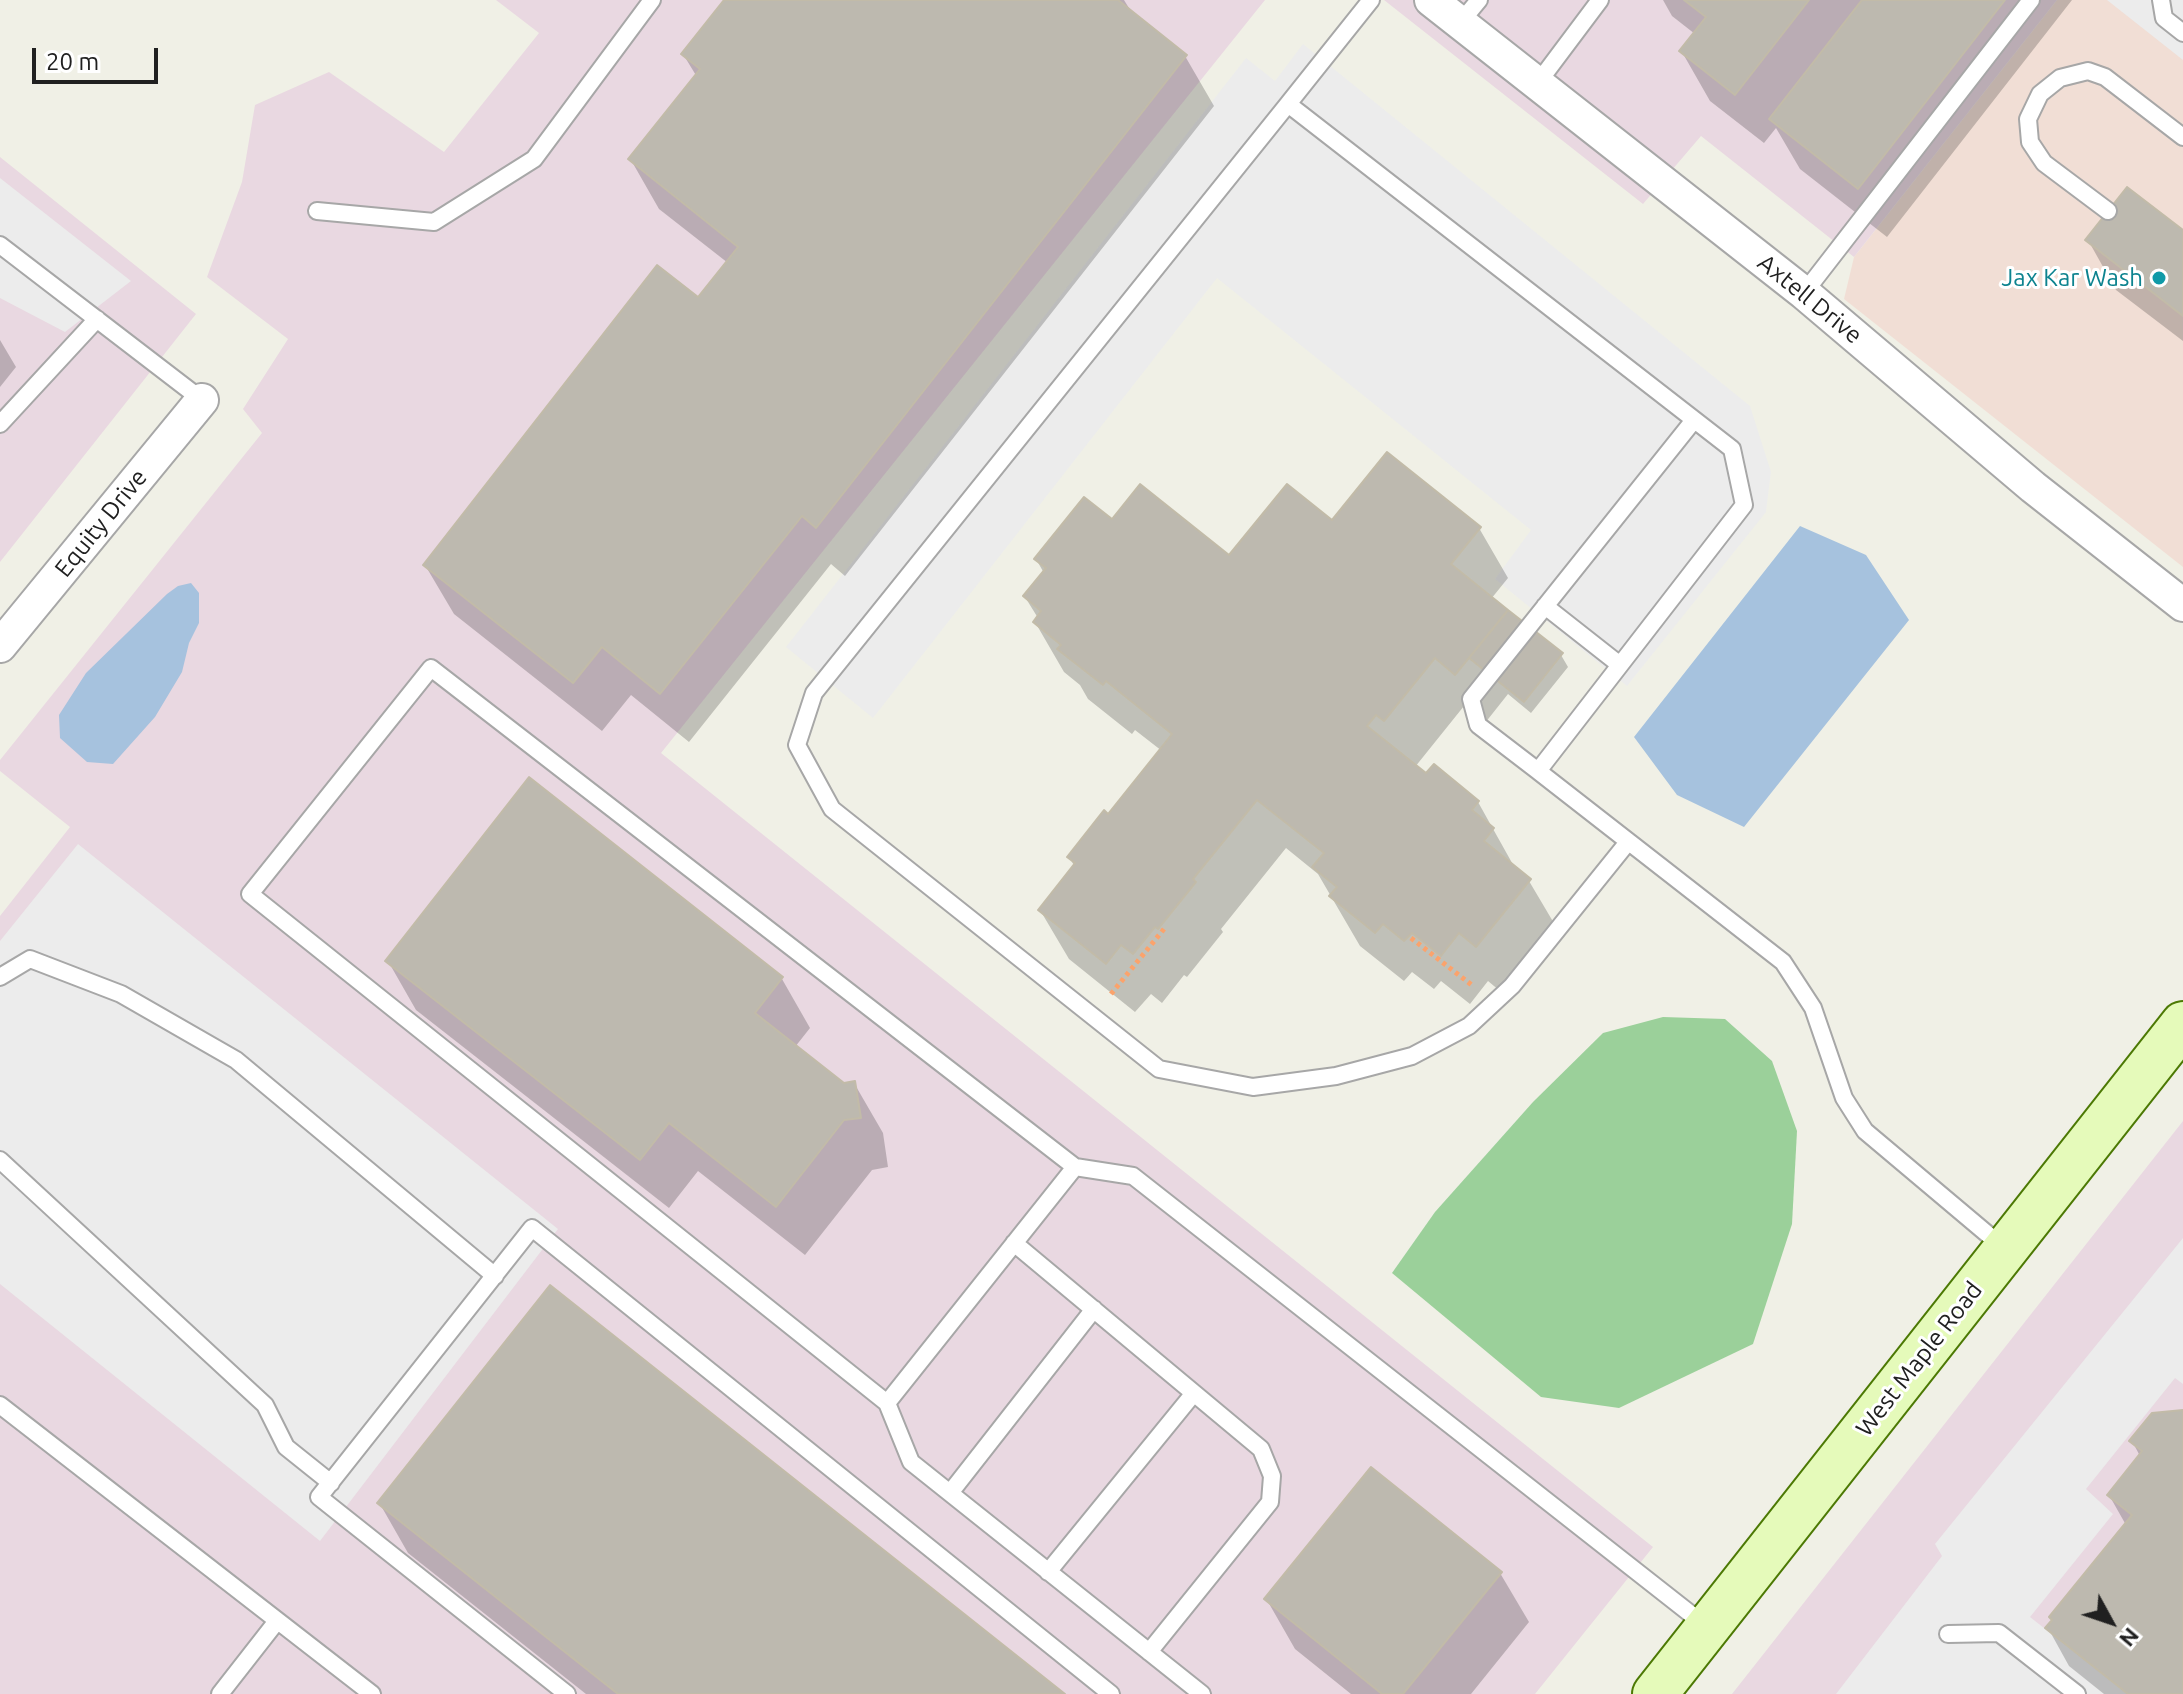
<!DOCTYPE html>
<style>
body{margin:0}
#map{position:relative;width:2183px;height:1694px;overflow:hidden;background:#f0f0e6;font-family:Ubuntu,sans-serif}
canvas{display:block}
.north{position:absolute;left:2071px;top:1582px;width:80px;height:80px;-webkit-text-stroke:6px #fff;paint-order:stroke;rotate:130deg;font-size:22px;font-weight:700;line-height:32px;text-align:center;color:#202020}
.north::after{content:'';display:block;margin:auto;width:28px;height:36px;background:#202020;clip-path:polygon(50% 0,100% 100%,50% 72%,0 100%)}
.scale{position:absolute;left:32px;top:48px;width:126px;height:36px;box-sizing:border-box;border:4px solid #202020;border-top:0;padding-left:10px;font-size:24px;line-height:28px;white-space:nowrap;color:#202020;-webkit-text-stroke:6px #fff;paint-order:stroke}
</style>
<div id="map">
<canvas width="2183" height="1694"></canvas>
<div class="north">N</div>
<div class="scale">20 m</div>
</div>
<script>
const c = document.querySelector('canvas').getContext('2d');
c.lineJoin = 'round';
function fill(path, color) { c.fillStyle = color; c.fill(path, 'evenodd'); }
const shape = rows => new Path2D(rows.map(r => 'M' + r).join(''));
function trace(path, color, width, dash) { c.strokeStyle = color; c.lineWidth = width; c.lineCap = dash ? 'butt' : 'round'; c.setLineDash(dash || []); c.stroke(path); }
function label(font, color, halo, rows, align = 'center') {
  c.font = font + ' Ubuntu,sans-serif'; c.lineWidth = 6; c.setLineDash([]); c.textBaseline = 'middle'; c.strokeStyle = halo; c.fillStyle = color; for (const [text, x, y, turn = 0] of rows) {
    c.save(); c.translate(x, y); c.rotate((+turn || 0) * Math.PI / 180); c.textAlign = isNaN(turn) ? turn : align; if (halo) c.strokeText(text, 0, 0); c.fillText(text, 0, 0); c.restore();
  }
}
const commercial = shape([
 [2057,0,2183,0,2183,567,1844,299,1854,257]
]);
const industrial = shape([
 [496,0,1265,0,661,753,1653,1547,1535,1694,0,1694,0,916,70,827,0,771,0,760,262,433,243,409,288,339,207,277,242,182,255,105,329,72,444,152,539,33],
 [1384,0,2057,0,1854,257,1701,136,1643,204],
 [0,157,196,314,0,562],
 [2183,1121,2183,1694,1732,1694]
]);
const forest = shape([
 [1663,1017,1725,1019,1772,1061,1797,1131,1792,1224,1753,1344,1619,1408,1541,1397,1392,1273,1435,1212,1533,1102,1603,1033]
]);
const parking = shape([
 [2107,0,2183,0,2183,60],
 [1303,44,1750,406,1771,472,1766,512,1627,686,1495,579,1531,530,1217,278,873,718,786,647,1246,58,1275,81],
 [0,178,131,281,65,332,0,298],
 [78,844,558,1229,320,1541,0,1284,0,941],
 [2183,1238,2183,1384,2175,1378,2086,1489,2113,1514,2030,1617,2128,1694,1836,1694,1942,1556,1935,1544]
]);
const water = shape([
 [1800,526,1866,555,1909,620,1744,827,1677,795,1634,737],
 [191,583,199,593,199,623,189,643,182,672,155,717,113,764,87,762,60,738,59,715,86,673,167,594,178,586]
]);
const shadow = shape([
 [726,0,1124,0,1132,13,1185,56,1214,106,845,576,831,564,689,742,631,695,602,731,454,614,425,565,698,300,728,263,659,209,631,160,697,77,683,54],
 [1663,0,2072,0,1887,237,1800,169,1776,128,1764,143,1710,101,1682,52,1695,34,1672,16],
 [2183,233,2183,341,2116,290,2088,240],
 [0,340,16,367,0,387],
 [1113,522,1229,558,1333,523,1479,528,1508,578,1491,599,1561,655,1568,667,1531,713,1508,694,1485,723,1464,706,1415,767,1426,776,1478,802,1516,870,1529,881,1558,930,1506,996,1488,981,1470,1004,1441,981,1434,989,1412,972,1404,981,1360,946,1318,874,1286,848,1221,929,1223,932,1187,977,1184,975,1162,1003,1151,994,1135,1012,1069,959,1040,910,1075,867,1069,857,1109,817,1162,751,1135,730,1132,734,1088,699,1080,685,1064,672,1035,622,1038,618,1025,597,1044,573,1036,559],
 [530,780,782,979,810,1028,795,1047,844,1085,854,1083,883,1133,888,1167,872,1170,805,1255,698,1171,669,1208,416,1010,388,961],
 [2183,1412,2183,1694,2104,1694,2069,1666,2048,1628,2126,1525,2109,1495,2140,1456,2132,1441],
 [380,1504,1061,1694,586,1694,408,1553],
 [1500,1573,1529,1622,1471,1694,1351,1694,1295,1649,1267,1600]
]);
const building = shape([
 [724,0,1118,0,1187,55,816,528,802,516,660,694,602,647,573,683,423,565,657,265,698,297,738,247,628,159,700,69,681,54,724,0],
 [1684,0,1809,0,1735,95,1679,51,1706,17,1684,0],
 [1862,0,2005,0,1858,189,1769,119,1862,0],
 [2127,187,2183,230,2183,316,2085,240,2127,187],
 [1387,452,1481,527,1451,564,1508,610,1455,675,1435,658,1384,721,1376,715,1367,726,1426,773,1434,764,1479,801,1472,810,1494,828,1484,841,1531,879,1476,947,1459,933,1441,956,1412,933,1404,941,1383,924,1375,933,1329,896,1337,887,1312,867,1324,853,1257,800,1193,879,1196,882,1158,929,1155,927,1133,954,1121,945,1106,964,1038,910,1075,863,1067,857,1104,810,1108,814,1172,734,1106,681,1103,685,1057,649,1061,645,1033,622,1041,611,1023,596,1046,568,1034,559,1084,497,1112,519,1140,484,1229,555,1287,484,1332,520,1387,452],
 [1508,610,1563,653,1524,702,1469,658,1508,610],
 [529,777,783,977,755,1013,844,1083,855,1081,861,1118,844,1120,776,1207,669,1123,640,1160,385,961,529,777],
 [550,1285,1065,1694,618,1694,377,1503,550,1285],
 [2183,1410,2183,1694,2128,1694,2045,1628,2052,1620,2049,1617,2132,1515,2107,1495,2142,1451,2129,1441,2152,1413,2183,1410],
 [1371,1467,1502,1572,1403,1694,1382,1694,1264,1599,1371,1467]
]);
const path = shape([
 [1411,938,1473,986],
 [1111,994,1164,929]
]);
const lane = shape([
 [1371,0,1288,104,1732,449,1744,505,1538,771,1783,962,1813,1008,1844,1098,1865,1131,2004,1248],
 [2161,0,2164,18,2183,33],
 [1460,23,1479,0],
 [1537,84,1600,0],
 [1288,104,814,693,797,745,832,809,1159,1069,1253,1087,1336,1076,1412,1056,1469,1026,1512,986,1628,842],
 [317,211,434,222,534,159,652,0],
 [2108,211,2044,163,2030,142,2028,119,2040,94,2060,78,2088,71,2105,77,2183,137],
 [0,245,202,400],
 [1804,293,2031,0],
 [0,424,97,319],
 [1545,606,1620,665],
 [1538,771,1478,725,1471,699,1694,420],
 [0,977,30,959,121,994,236,1060,495,1276],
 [0,1160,265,1405,286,1447,331,1483],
 [1014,1243,1261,1449,1272,1476,1270,1502,1149,1652],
 [887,1403,1075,1167],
 [0,1405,372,1694],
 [950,1493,1094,1309],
 [1048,1572,1194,1393],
 [1948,1634,1999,1633,2077,1694],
 [220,1694,277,1621],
 [567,1694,319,1497,532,1228,1111,1694],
 [1202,1694,911,1462,887,1403,250,894,431,668,1075,1167,1133,1176,1706,1626]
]);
const street = shape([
 [1431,0,1804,293,2033,487,2183,605],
 [0,646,202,400]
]);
const secondary = shape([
 [1655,1694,2183,1024]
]);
const markers = [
 [2159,278,8,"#0f9aa8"]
];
const cultureNames = [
 ["Jax Kar Wash",2143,278]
];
const streetNames = [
 ["Axtell Drive",1810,299,39],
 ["Equity Drive",101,523,-51],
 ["West Maple Road",1919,1359,-52]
];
fill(commercial, '#f1ded5');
fill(industrial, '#e9d8e1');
fill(forest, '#9bd09a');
fill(parking, '#ececec');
fill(water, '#a6c2de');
fill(shadow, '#0003');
fill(building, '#bdb9af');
trace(building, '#c2bba8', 2);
trace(lane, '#a7a7a7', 20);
trace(street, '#a7a7a7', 36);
trace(secondary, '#4c7904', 48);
trace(path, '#fba36c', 5, [4, 4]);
trace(lane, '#fff', 16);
trace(street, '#fff', 32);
trace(secondary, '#e5faba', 44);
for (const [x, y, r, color] of markers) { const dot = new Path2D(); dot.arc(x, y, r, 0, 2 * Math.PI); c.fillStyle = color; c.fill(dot); trace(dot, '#fff', 3); }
label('24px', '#0d838f', '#fff', cultureNames, 'right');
label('24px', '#202020', '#fff', streetNames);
</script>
